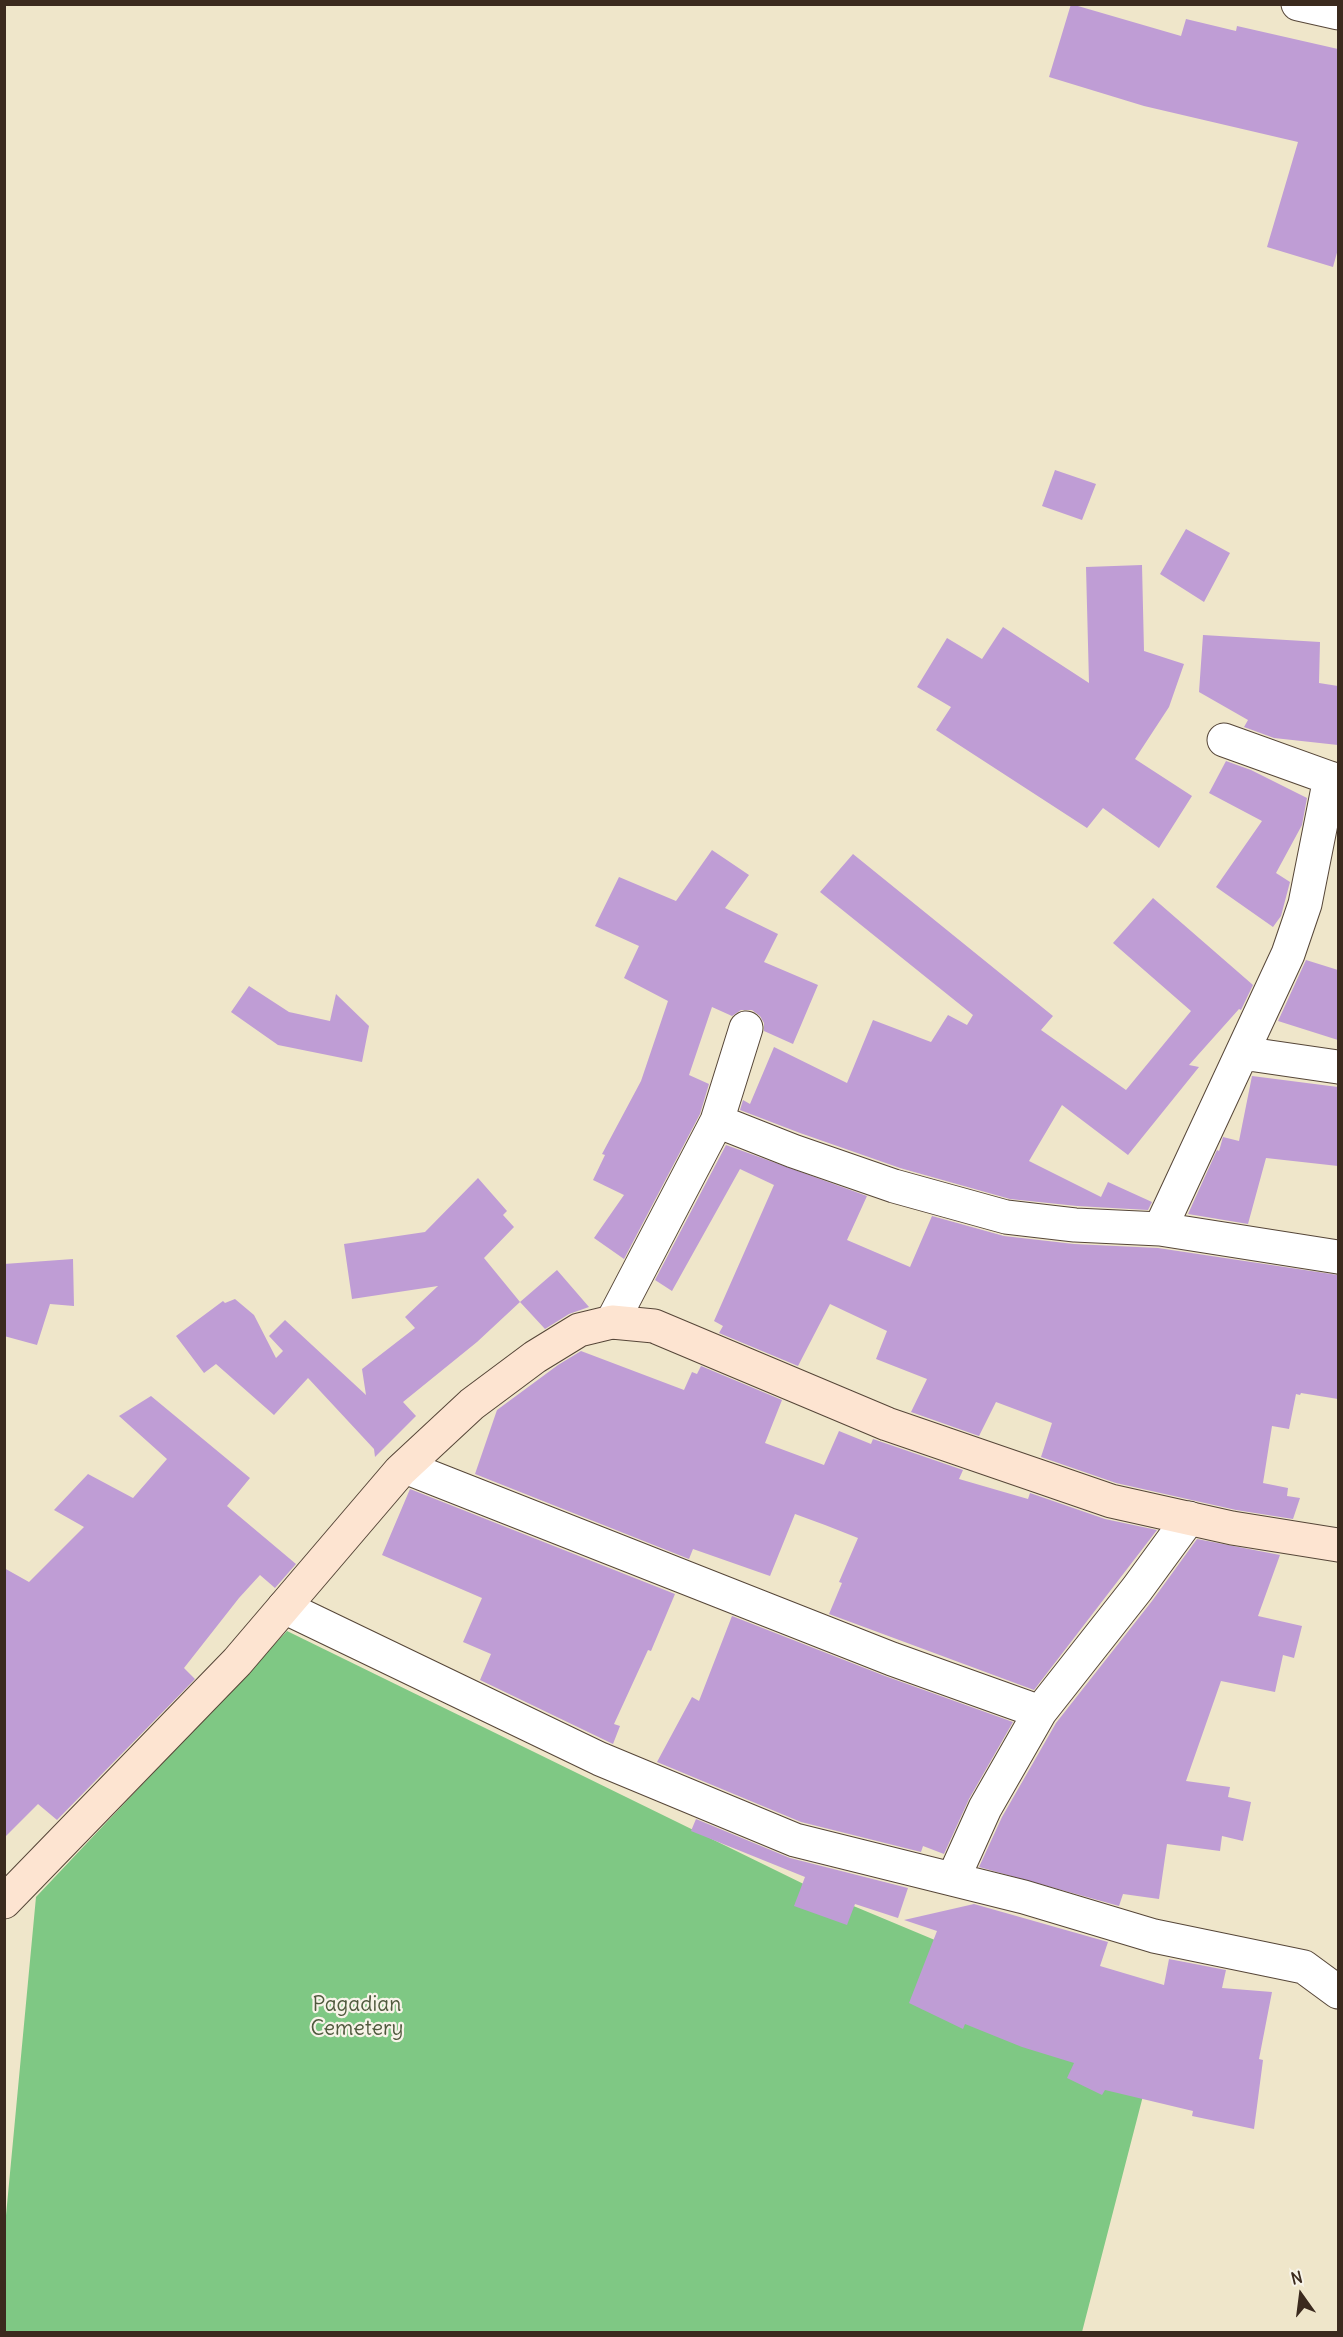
<!DOCTYPE html>
<style>
body{margin:0}
#map{position:relative;width:1343px;height:2337px;overflow:hidden;background:#efe6ca;font-family:Delius,sans-serif}
canvas{display:block}
.frame{position:absolute;inset:0;border:6px solid #3b2a1e;pointer-events:none}
.north{position:absolute;left:1271px;top:2265px;width:60px;height:60px;-webkit-text-stroke:4px #f7f3e8;paint-order:stroke;rotate:346deg;font-size:16px;font-weight:700;line-height:24px;text-align:center;color:#3b2a1e}
.north::after{content:'';display:block;margin:auto;width:21px;height:27px;background:#3b2a1e;clip-path:polygon(50% 0,100% 100%,50% 72%,0 100%)}
</style>
<div id="map">
<canvas width="1343" height="2337"></canvas>
<div class="frame"></div>
<div class="north">N</div>
</div>
<script>
const c = document.querySelector('canvas').getContext('2d');
c.lineJoin = 'round';
function fill(path, color) { c.fillStyle = color; c.fill(path, 'evenodd'); }
const shape = rows => new Path2D(rows.map(r => 'M' + r).join(''));
function trace(path, color, width, dash) { c.strokeStyle = color; c.lineWidth = width; c.lineCap = dash ? 'butt' : 'round'; c.setLineDash(dash || []); c.stroke(path); }
function label(font, color, halo, rows, align = 'center') {
  c.font = font + ' Delius,sans-serif'; c.lineWidth = 4.5; c.setLineDash([]); c.textBaseline = 'middle'; c.strokeStyle = halo; c.fillStyle = color; for (const [text, x, y, turn = 0] of rows) {
    c.save(); c.translate(x, y); c.rotate((+turn || 0) * Math.PI / 180); c.textAlign = isNaN(turn) ? turn : align; if (halo) c.strokeText(text, 0, 0); c.fillText(text, 0, 0); c.restore();
  }
}
const green = shape([
 [287,1631,820,1892,1162,2035,1144,2092,1082,2332,5,2332,5,2226,36,1897]
]);
const building = shape([
 [1071,4,1181,36,1186,19,1236,31,1237,26,1338,49,1338,249,1333,267,1267,247,1298,142,1144,106,1049,77],
 [1055,470,1096,484,1082,520,1042,506],
 [1186,529,1230,553,1204,602,1160,574],
 [1142,565,1144,651,1184,664,1169,707,1135,759,1192,796,1159,848,1103,808,1087,828,936,730,951,707,917,687,947,638,982,659,1003,627,1089,683,1086,567],
 [1203,635,1320,642,1319,683,1338,686,1338,745,1274,738,1244,727,1248,720,1199,692],
 [1226,761,1251,770,1307,798,1302,825,1276,873,1290,882,1281,916,1273,927,1216,887,1262,821,1209,793],
 [712,850,749,875,725,908,778,934,764,962,818,985,793,1044,764,1031,764,1023,760,1016,752,1010,741,1010,732,1016,712,1007,689,1075,709,1084,700,1114,624,1259,594,1238,624,1195,593,1180,605,1155,602,1154,641,1081,668,1001,624,978,639,946,595,926,619,877,676,901],
 [853,854,1053,1016,1041,1030,1126,1090,1191,1011,1113,943,1153,898,1253,985,1241,1010,1239,1009,1189,1065,1199,1067,1128,1155,1062,1105,1029,1161,1101,1197,1108,1182,1152,1202,1148,1210,1077,1206,1010,1199,900,1168,800,1133,740,1110,743,1100,750,1104,774,1047,847,1083,873,1020,931,1042,948,1015,967,1025,973,1015,820,892],
 [1306,960,1338,970,1338,1040,1278,1021],
 [249,986,289,1012,330,1021,336,994,369,1026,362,1062,278,1045,231,1012],
 [1252,1076,1338,1087,1338,1166,1266,1158,1248,1224,1188,1214,1217,1150,1219,1151,1223,1137,1239,1141],
 [726,1145,867,1196,847,1240,910,1267,932,1216,1004,1236,1074,1244,1158,1248,1338,1275,1338,1399,1301,1393,1300,1395,1296,1394,1289,1429,1272,1426,1263,1483,1288,1488,1287,1496,1300,1498,1293,1519,1236,1510,1116,1483,1041,1457,1052,1423,996,1402,979,1436,911,1412,927,1379,876,1359,887,1331,830,1304,798,1366,719,1333,723,1326,714,1321,774,1185,740,1169,672,1291,655,1280],
 [478,1178,507,1211,503,1215,514,1227,484,1258,520,1302,477,1342,403,1402,416,1416,375,1457,374,1449,308,1378,274,1415,216,1364,204,1373,176,1336,223,1301,225,1303,235,1299,254,1315,276,1358,283,1351,269,1336,285,1320,366,1395,362,1369,415,1328,405,1317,438,1286,352,1299,344,1244,425,1232],
 [73,1259,74,1306,50,1304,37,1345,4,1336,4,1264],
 [557,1270,589,1307,569,1314,545,1329,520,1302],
 [581,1351,684,1390,692,1372,697,1374,701,1366,782,1400,765,1443,824,1465,839,1431,871,1444,873,1439,963,1470,959,1479,1028,1499,1030,1493,1105,1519,1157,1530,1034,1690,829,1614,842,1583,839,1582,858,1538,825,1525,795,1514,770,1576,693,1549,689,1559,475,1474,497,1410,558,1365],
 [151,1396,250,1478,227,1506,296,1564,275,1588,260,1575,239,1598,184,1668,195,1679,57,1820,38,1804,4,1838,4,1568,29,1582,84,1527,54,1510,88,1474,133,1498,167,1459,119,1416],
 [410,1489,675,1594,651,1651,648,1650,614,1724,620,1726,613,1744,480,1680,491,1654,463,1642,482,1598,382,1555],
 [1197,1539,1280,1555,1258,1616,1302,1626,1294,1658,1283,1655,1275,1692,1221,1681,1186,1781,1230,1787,1228,1797,1251,1802,1243,1841,1222,1836,1220,1851,1167,1844,1159,1899,1123,1894,1119,1906,979,1867,1002,1817,1056,1723,1152,1601],
 [732,1616,885,1676,1013,1722,969,1799,944,1854,923,1846,921,1852,801,1822,657,1762,692,1697,699,1701],
 [696,1819,790,1858,908,1888,898,1918,855,1904,847,1925,794,1906,805,1877,691,1831],
 [974,1904,1108,1942,1100,1966,1164,1985,1169,1959,1226,1970,1222,1988,1272,1992,1259,2059,1263,2060,1254,2129,1192,2116,1193,2111,1105,2090,1102,2095,1067,2078,1074,2063,1022,2047,965,2024,963,2029,909,2003,937,1931,904,1920]
]);
const street = shape([
 [1298,4,1338,13],
 [1224,740,1338,781],
 [1242,1053,1338,1067],
 [717,1121,793,1151,894,1186,1006,1217,1075,1225,1160,1229,1338,1257],
 [1160,1229,1288,954,1305,904,1330,778],
 [612,1322,717,1121,746,1028],
 [405,1467,892,1659,1040,1712],
 [284,1607,600,1759,795,1840,1024,1897,1154,1936,1304,1967,1338,1992],
 [953,1879,985,1808,1040,1712,1137,1589,1189,1518]
]);
const secondary = shape([
 [4,1902,237,1662,400,1471,472,1404,535,1357,579,1330,612,1322,654,1326,887,1424,1111,1501,1232,1528,1338,1545]
]);
const parkNames = [
 ["Pagadian",357,2005],
 ["Cemetery",357,2029]
];
fill(green, '#7fc884');
fill(building, '#bf9dd5');
trace(street, '#564638', 35);
trace(secondary, '#564638', 35);
trace(street, '#fff', 33);
trace(secondary, '#fde4d1', 33);
label('21px', '#4f593d', '#f7f3e8', parkNames);
</script>
